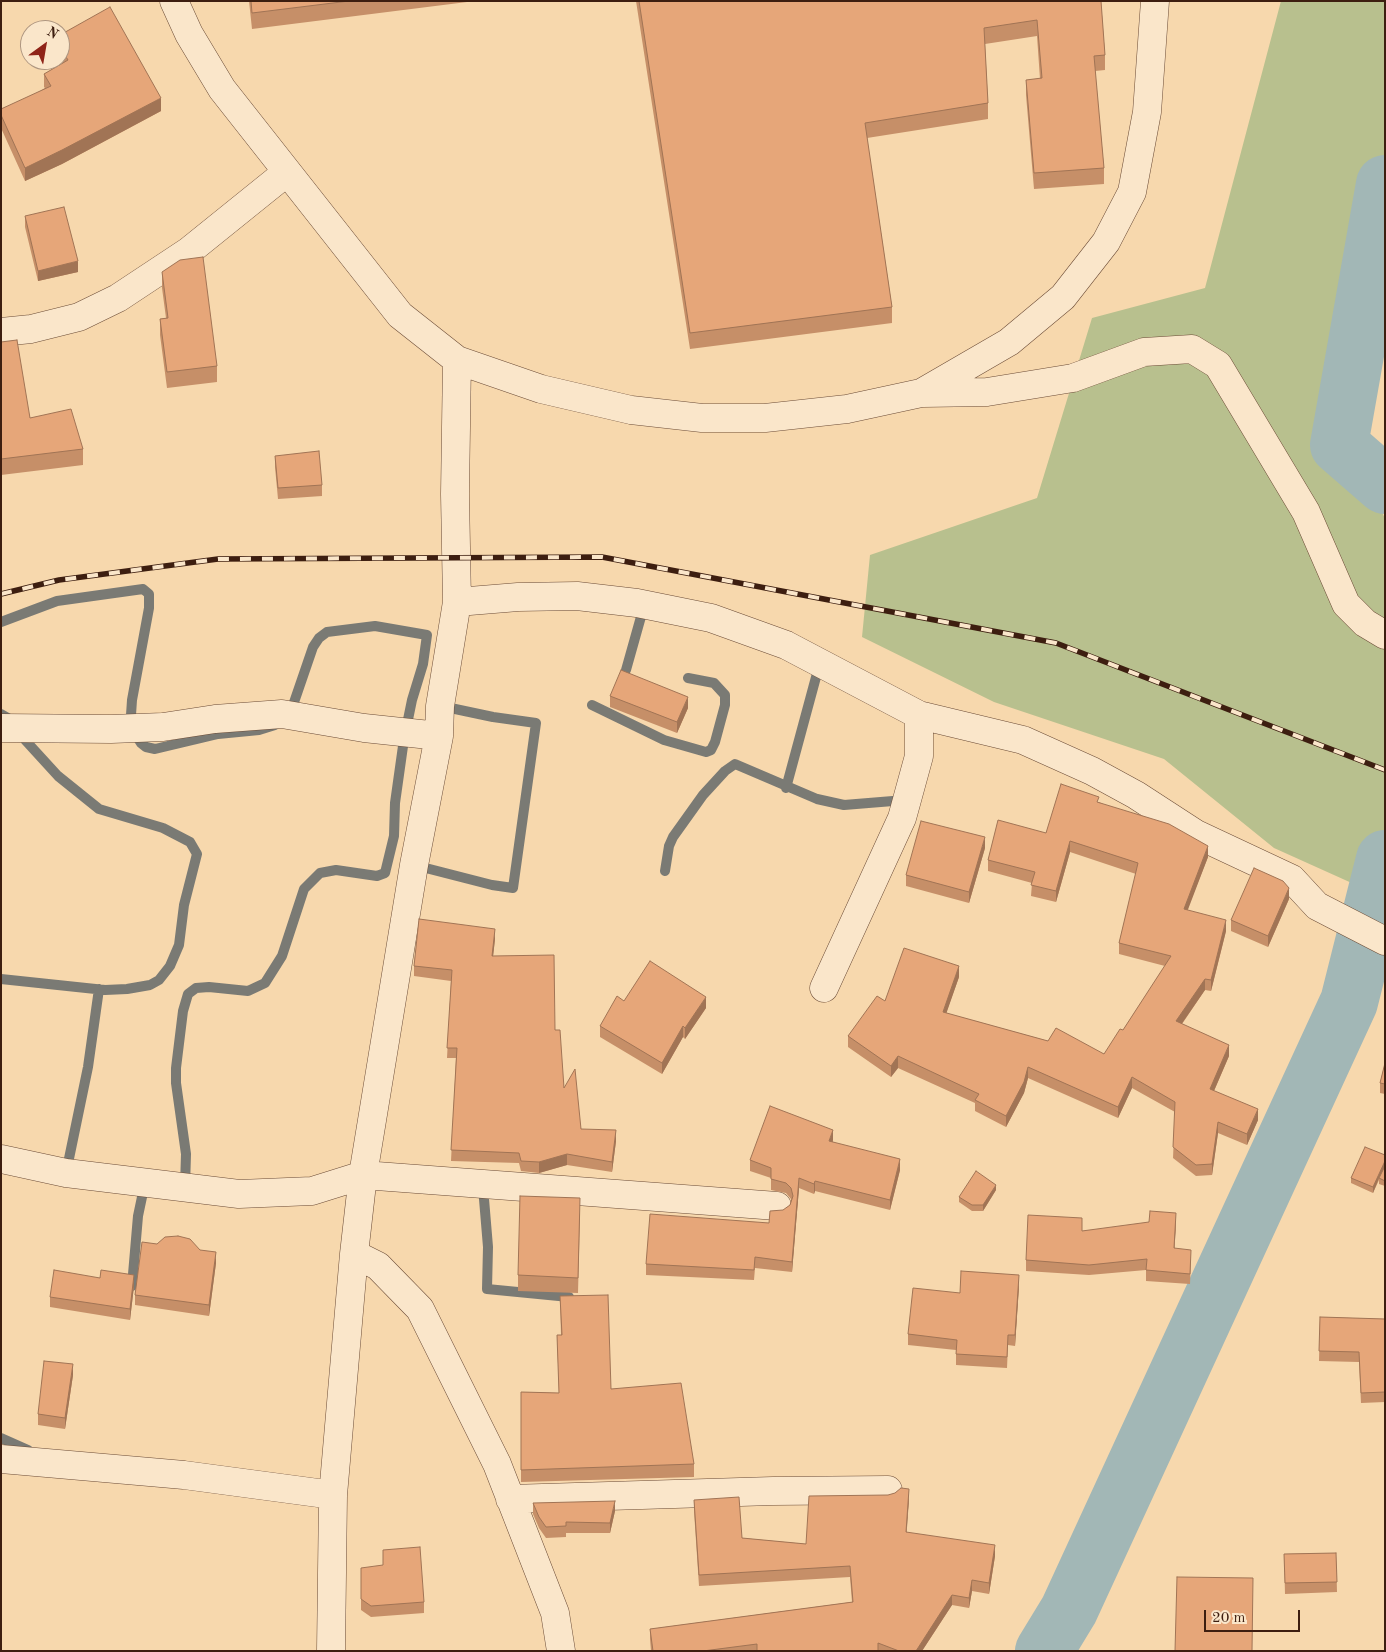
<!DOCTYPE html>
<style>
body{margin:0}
#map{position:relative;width:1386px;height:1652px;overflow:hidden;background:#f7d8ad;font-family:"Old Standard TT",serif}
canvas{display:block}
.frame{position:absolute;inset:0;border:2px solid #3d1e10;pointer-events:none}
.north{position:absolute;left:20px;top:20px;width:50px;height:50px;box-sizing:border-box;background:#fae6ca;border:1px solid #ae9680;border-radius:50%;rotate:32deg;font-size:14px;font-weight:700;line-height:20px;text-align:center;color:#3d1e10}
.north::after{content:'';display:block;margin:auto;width:18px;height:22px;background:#8f2418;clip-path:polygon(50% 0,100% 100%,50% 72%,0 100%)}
.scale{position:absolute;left:1204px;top:1610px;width:96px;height:22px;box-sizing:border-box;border:2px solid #3d1e10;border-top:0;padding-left:6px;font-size:15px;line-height:18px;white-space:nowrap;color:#3d1e10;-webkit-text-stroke:4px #fae6ca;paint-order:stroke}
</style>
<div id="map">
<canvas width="1386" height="1652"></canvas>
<div class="frame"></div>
<div class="north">N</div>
<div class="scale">20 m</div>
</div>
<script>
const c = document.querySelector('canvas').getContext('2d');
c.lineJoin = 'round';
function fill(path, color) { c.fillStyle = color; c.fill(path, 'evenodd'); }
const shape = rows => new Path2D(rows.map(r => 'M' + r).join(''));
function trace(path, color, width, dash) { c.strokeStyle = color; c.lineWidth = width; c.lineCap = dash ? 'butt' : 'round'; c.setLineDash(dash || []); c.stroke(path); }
const green = shape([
 [1281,1,1385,1,1385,300,1357,450,1385,519,1385,898,1274,848,1164,759,994,702,862,637,870,555,1037,498,1092,318,1205,288]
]);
const stream = shape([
 [1,622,57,601,143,589,149,594,149,608,132,700,131,715,134,732,141,743,146,747,155,749,218,734,259,730,275,725],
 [626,670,644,606],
 [592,705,664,740,706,752,711,750,715,742,725,705,725,695,714,683,688,678],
 [1,714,13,721,26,741,58,776,99,809,163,828,190,842,197,854,184,905,179,945,170,966,159,980,150,985,127,989,105,990,1,979],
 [786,788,819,666],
 [414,865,492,885,513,888,536,723,493,717,441,706],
 [665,871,669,846,673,837,703,795,725,771,735,764,817,799,844,805,893,801],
 [66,1173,88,1067,99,989],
 [185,1187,186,1154,176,1083,176,1068,183,1011,188,994,196,988,209,987,248,991,265,983,282,956,304,889,320,873,336,870,377,876,385,873,394,836,395,803,404,739,412,700,423,664,427,635,375,626,327,632,319,638,313,647,290,714],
 [483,1187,488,1247,487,1289,569,1297],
 [132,1286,138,1216,142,1197],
 [1,1438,28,1450]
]);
const river = shape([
 [1385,184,1339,445,1385,485],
 [1044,1651,1069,1610,1349,1002,1385,859]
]);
const minor = shape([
 [174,1,189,34,222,89,400,315,457,360,541,389,631,410,702,418,765,418,847,409,921,393,1009,342,1063,297,1106,242,1132,192,1147,112,1155,1],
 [1,332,31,329,79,317,118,298,189,251,287,172],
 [457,360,455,494,457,602,440,706,439,736,414,865,363,1175,777,1206],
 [923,393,987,392,1073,378,1144,352,1192,349,1218,365,1306,512,1346,604,1365,623,1385,635],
 [457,602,518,597,577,596,637,603,711,618,786,645,919,715,919,756,902,818,824,988],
 [919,715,1023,740,1092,771,1136,795,1196,834,1292,879,1317,906,1385,941],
 [1,728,111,729,163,727,215,719,282,714,364,728,439,736],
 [1,1159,66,1173,239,1194,312,1191,363,1175,354,1254,333,1495,184,1475,1,1459],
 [354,1254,378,1266,420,1309,497,1464,555,1613,561,1651],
 [510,1499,773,1491,888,1490],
 [331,1651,333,1495]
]);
const rail = shape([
 [1,594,59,580,218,559,602,557,1056,643,1385,770]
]);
const wall = shape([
 [249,1,475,1,252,29],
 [636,1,1101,1,1105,55,1105,70,1095,71,1104,168,1104,184,1034,189,1026,95,1026,80,1040,79,1037,36,985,44,988,103,988,119,867,138,892,307,892,323,690,349],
 [60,35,161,111,62,164,25,181,1,128,1,115,45,88,44,87,44,74,62,64,60,60],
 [25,216,78,272,38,281,25,227],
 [162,272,217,366,217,382,167,388,160,335,160,319,166,318,162,288],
 [1,342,30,418,83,449,83,465,1,475],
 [275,456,322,485,322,496,278,499,275,467],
 [610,696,688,708,677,733,610,707],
 [1099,802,1208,857,1187,910,1226,931,1211,991,1205,990,1182,1024,1229,1056,1214,1091,1258,1120,1247,1145,1218,1133,1212,1175,1196,1176,1173,1158,1175,1112,1132,1088,1118,1118,1028,1078,1024,1093,1006,1127,975,1111,975,1103,898,1068,891,1077,848,1047,848,1036,885,1001,959,977,946,1013,1048,1041,1104,1054,1123,1030,1165,966,1119,954,1119,943,1136,874,1070,852,1056,902,1031,896,1032,883,988,871,988,860,1046,833],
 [985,848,969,903,906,886,906,875],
 [1289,899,1268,947,1231,931,1231,920],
 [495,939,493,956,555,1030,564,1088,581,1129,616,1141,612,1172,567,1165,539,1173,521,1171,519,1163,451,1161,456,1058,447,1058,451,981,414,976,414,966],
 [624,1001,706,1008,685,1039,683,1037,662,1074,600,1037,600,1026],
 [1385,1063,1385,1094,1380,1093,1380,1083],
 [833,1140,833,1142,900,1170,890,1210,815,1191,814,1194,799,1188,792,1272,755,1268,754,1280,646,1275,646,1264,769,1223,790,1205,791,1199,786,1193,771,1190,771,1178,750,1171,750,1160],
 [1385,1155,1385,1186,1379,1184,1379,1180,1373,1193,1351,1183,1351,1178],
 [996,1190,983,1211,972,1211,959,1202,959,1197],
 [580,1214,578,1293,518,1291,518,1275],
 [1176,1223,1174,1248,1191,1260,1190,1284,1146,1281,1146,1270,1089,1275,1026,1271,1026,1260,1082,1231],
 [157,1244,200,1250,216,1263,209,1316,135,1305,135,1295],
 [134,1286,130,1320,50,1307,50,1297],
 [1019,1286,1015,1346,1008,1345,1007,1368,956,1365,956,1350,908,1345,908,1334,960,1293],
 [560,1296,611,1389,694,1464,694,1477,521,1482,521,1392,559,1393,557,1335,561,1335],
 [1320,1317,1385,1319,1385,1402,1361,1403,1359,1362,1319,1361],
 [73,1375,65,1429,38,1425,38,1414],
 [909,1499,906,1532,995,1556,989,1594,972,1591,969,1608,952,1605,922,1651,651,1651,650,1639,650,1629,852,1602,850,1577,699,1586,694,1511,694,1500,742,1538,806,1544],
 [533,1503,615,1511,610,1533,566,1533,566,1537,546,1538,539,1528,533,1514],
 [1336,1553,1337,1592,1285,1594,1284,1554],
 [361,1568,424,1602,424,1613,371,1617,361,1610]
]);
const shadedWall = shape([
 [161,98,161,111,62,164,25,181,25,168],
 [78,261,78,272,38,281,38,271],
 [688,697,688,708,677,733,677,722],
 [985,837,985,848,969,903,969,892],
 [1070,841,1070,852,1056,902,1056,891],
 [1208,846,1208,857,1184,920,1184,909],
 [1289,888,1289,899,1268,947,1268,936],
 [1226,920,1226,931,1211,991,1211,980],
 [495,929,495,939,492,966,492,956],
 [959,966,959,977,943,1023,943,1012],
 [1205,979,1205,990,1176,1032,1176,1021],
 [706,997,706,1008,685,1039,685,1028],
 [683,1026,683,1037,662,1074,662,1063],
 [1229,1045,1229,1056,1210,1100,1210,1089],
 [898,1056,898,1068,891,1077,891,1066],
 [1028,1067,1028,1078,1024,1093,1006,1127,1006,1116],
 [1132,1077,1132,1088,1118,1118,1118,1107],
 [1258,1109,1258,1120,1247,1145,1247,1134],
 [1218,1122,1218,1133,1212,1175,1212,1164],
 [616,1130,616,1141,612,1172,612,1162],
 [833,1130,833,1140,829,1152,829,1141],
 [567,1154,567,1165,539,1173,539,1162],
 [900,1159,900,1170,890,1210,890,1200],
 [1385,1161,1385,1167,1379,1178,1373,1193,1373,1187],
 [799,1178,799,1188,792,1272,792,1262],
 [815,1181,815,1191,814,1194,814,1184],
 [996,1185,996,1190,983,1211,983,1205],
 [1176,1213,1176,1223,1174,1258,1174,1248],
 [216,1252,216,1263,209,1316,209,1305],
 [134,1275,134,1286,130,1320,130,1309],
 [1019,1275,1019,1286,1015,1346,1015,1335],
 [73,1364,73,1375,65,1429,65,1418],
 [909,1489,909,1499,906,1542,906,1532],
 [615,1501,615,1511,610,1533,610,1523],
 [995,1545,995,1556,989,1594,989,1583],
 [972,1580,972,1591,969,1608,969,1598],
 [952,1595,952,1605,922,1651,916,1651]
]);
const building = shape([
 [251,1,349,1,252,13,251,1],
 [639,1,1101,1,1105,55,1094,56,1104,168,1034,173,1026,80,1042,78,1037,20,984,28,988,103,865,123,892,307,690,333,639,1],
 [110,7,161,98,62,150,25,168,1,115,1,109,51,86,44,74,68,60,60,47,60,35,110,7],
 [64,207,78,261,38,271,25,216,64,207],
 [203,257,217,366,167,372,160,319,168,318,162,272,180,260,203,257],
 [17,340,30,418,71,409,83,449,1,459,1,342,17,340],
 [319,451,322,485,278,488,275,456,319,451],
 [621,670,688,697,677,722,610,696,621,670],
 [1061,784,1099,797,1097,802,1169,824,1208,846,1184,909,1226,920,1211,980,1205,979,1176,1021,1229,1045,1210,1089,1258,1109,1247,1134,1218,1122,1212,1164,1196,1165,1173,1147,1175,1102,1132,1077,1118,1107,1028,1067,1024,1082,1006,1116,975,1100,979,1094,898,1056,891,1066,848,1036,877,996,885,1001,904,948,959,966,943,1012,1048,1041,1056,1028,1104,1054,1120,1029,1123,1030,1171,956,1119,943,1138,863,1070,841,1056,891,1031,885,1035,872,988,860,998,820,1046,833,1061,784],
 [921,821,985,837,969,892,906,875,921,821],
 [1254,868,1283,881,1289,888,1268,936,1231,920,1254,868],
 [419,919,495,929,492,956,554,955,555,1030,560,1030,564,1088,575,1069,581,1129,616,1130,612,1162,567,1154,539,1162,521,1161,519,1153,451,1150,457,1048,447,1048,452,970,414,966,419,919],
 [650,961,706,997,685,1028,683,1026,662,1063,600,1026,617,996,624,1001,650,961],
 [1385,1063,1385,1084,1380,1083,1385,1063],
 [770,1106,833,1130,829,1141,900,1159,890,1200,815,1181,814,1184,799,1178,792,1262,755,1257,754,1270,646,1264,650,1214,769,1223,770,1211,783,1210,790,1205,793,1196,791,1188,786,1183,771,1179,771,1168,750,1160,770,1106],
 [1365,1147,1385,1155,1385,1161,1373,1187,1351,1178,1365,1147],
 [1385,1166,1385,1181,1379,1178,1385,1166],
 [976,1171,996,1185,983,1205,972,1205,959,1197,976,1171],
 [520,1196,580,1198,578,1278,518,1275,520,1196],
 [1150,1211,1176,1213,1174,1248,1191,1250,1190,1274,1146,1270,1147,1259,1089,1265,1026,1260,1028,1215,1082,1218,1082,1231,1149,1222,1150,1211],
 [178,1236,190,1239,200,1250,216,1252,209,1305,135,1295,142,1242,157,1244,165,1237,178,1236],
 [54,1270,100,1278,101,1270,134,1275,130,1309,50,1297,54,1270],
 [961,1271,1019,1275,1015,1335,1008,1335,1007,1357,956,1354,957,1340,908,1334,913,1288,960,1293,961,1271],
 [608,1295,611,1389,681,1383,694,1464,521,1470,521,1392,559,1393,557,1335,562,1335,560,1296,608,1295],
 [1320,1317,1385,1319,1385,1392,1361,1393,1359,1352,1319,1351,1320,1317],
 [44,1361,73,1364,65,1418,38,1414,44,1361],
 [901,1488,909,1489,906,1532,995,1545,989,1583,972,1580,969,1598,952,1595,916,1651,899,1651,878,1643,878,1651,757,1651,757,1644,703,1651,653,1651,650,1629,853,1602,850,1566,699,1575,694,1500,739,1497,742,1538,806,1544,809,1496,888,1495,895,1493,901,1488],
 [615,1501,610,1523,566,1522,566,1526,546,1527,539,1517,533,1503,615,1501],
 [420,1547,424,1602,371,1606,361,1599,361,1568,383,1565,383,1550,420,1547],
 [1336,1553,1337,1582,1285,1583,1284,1554,1336,1553],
 [1177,1577,1253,1578,1252,1651,1175,1651,1177,1577]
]);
fill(green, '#b8c08e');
trace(stream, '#7a7a74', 10);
trace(river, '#a2b7b6', 58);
trace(minor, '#6c4c37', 29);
trace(minor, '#fae6ca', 28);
trace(rail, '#3d1e10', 5.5);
trace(rail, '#fae6ca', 4, [11]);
fill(wall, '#c68f68');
fill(shadedWall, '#a17455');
fill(building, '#e6a679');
trace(building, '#a17455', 1);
</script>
